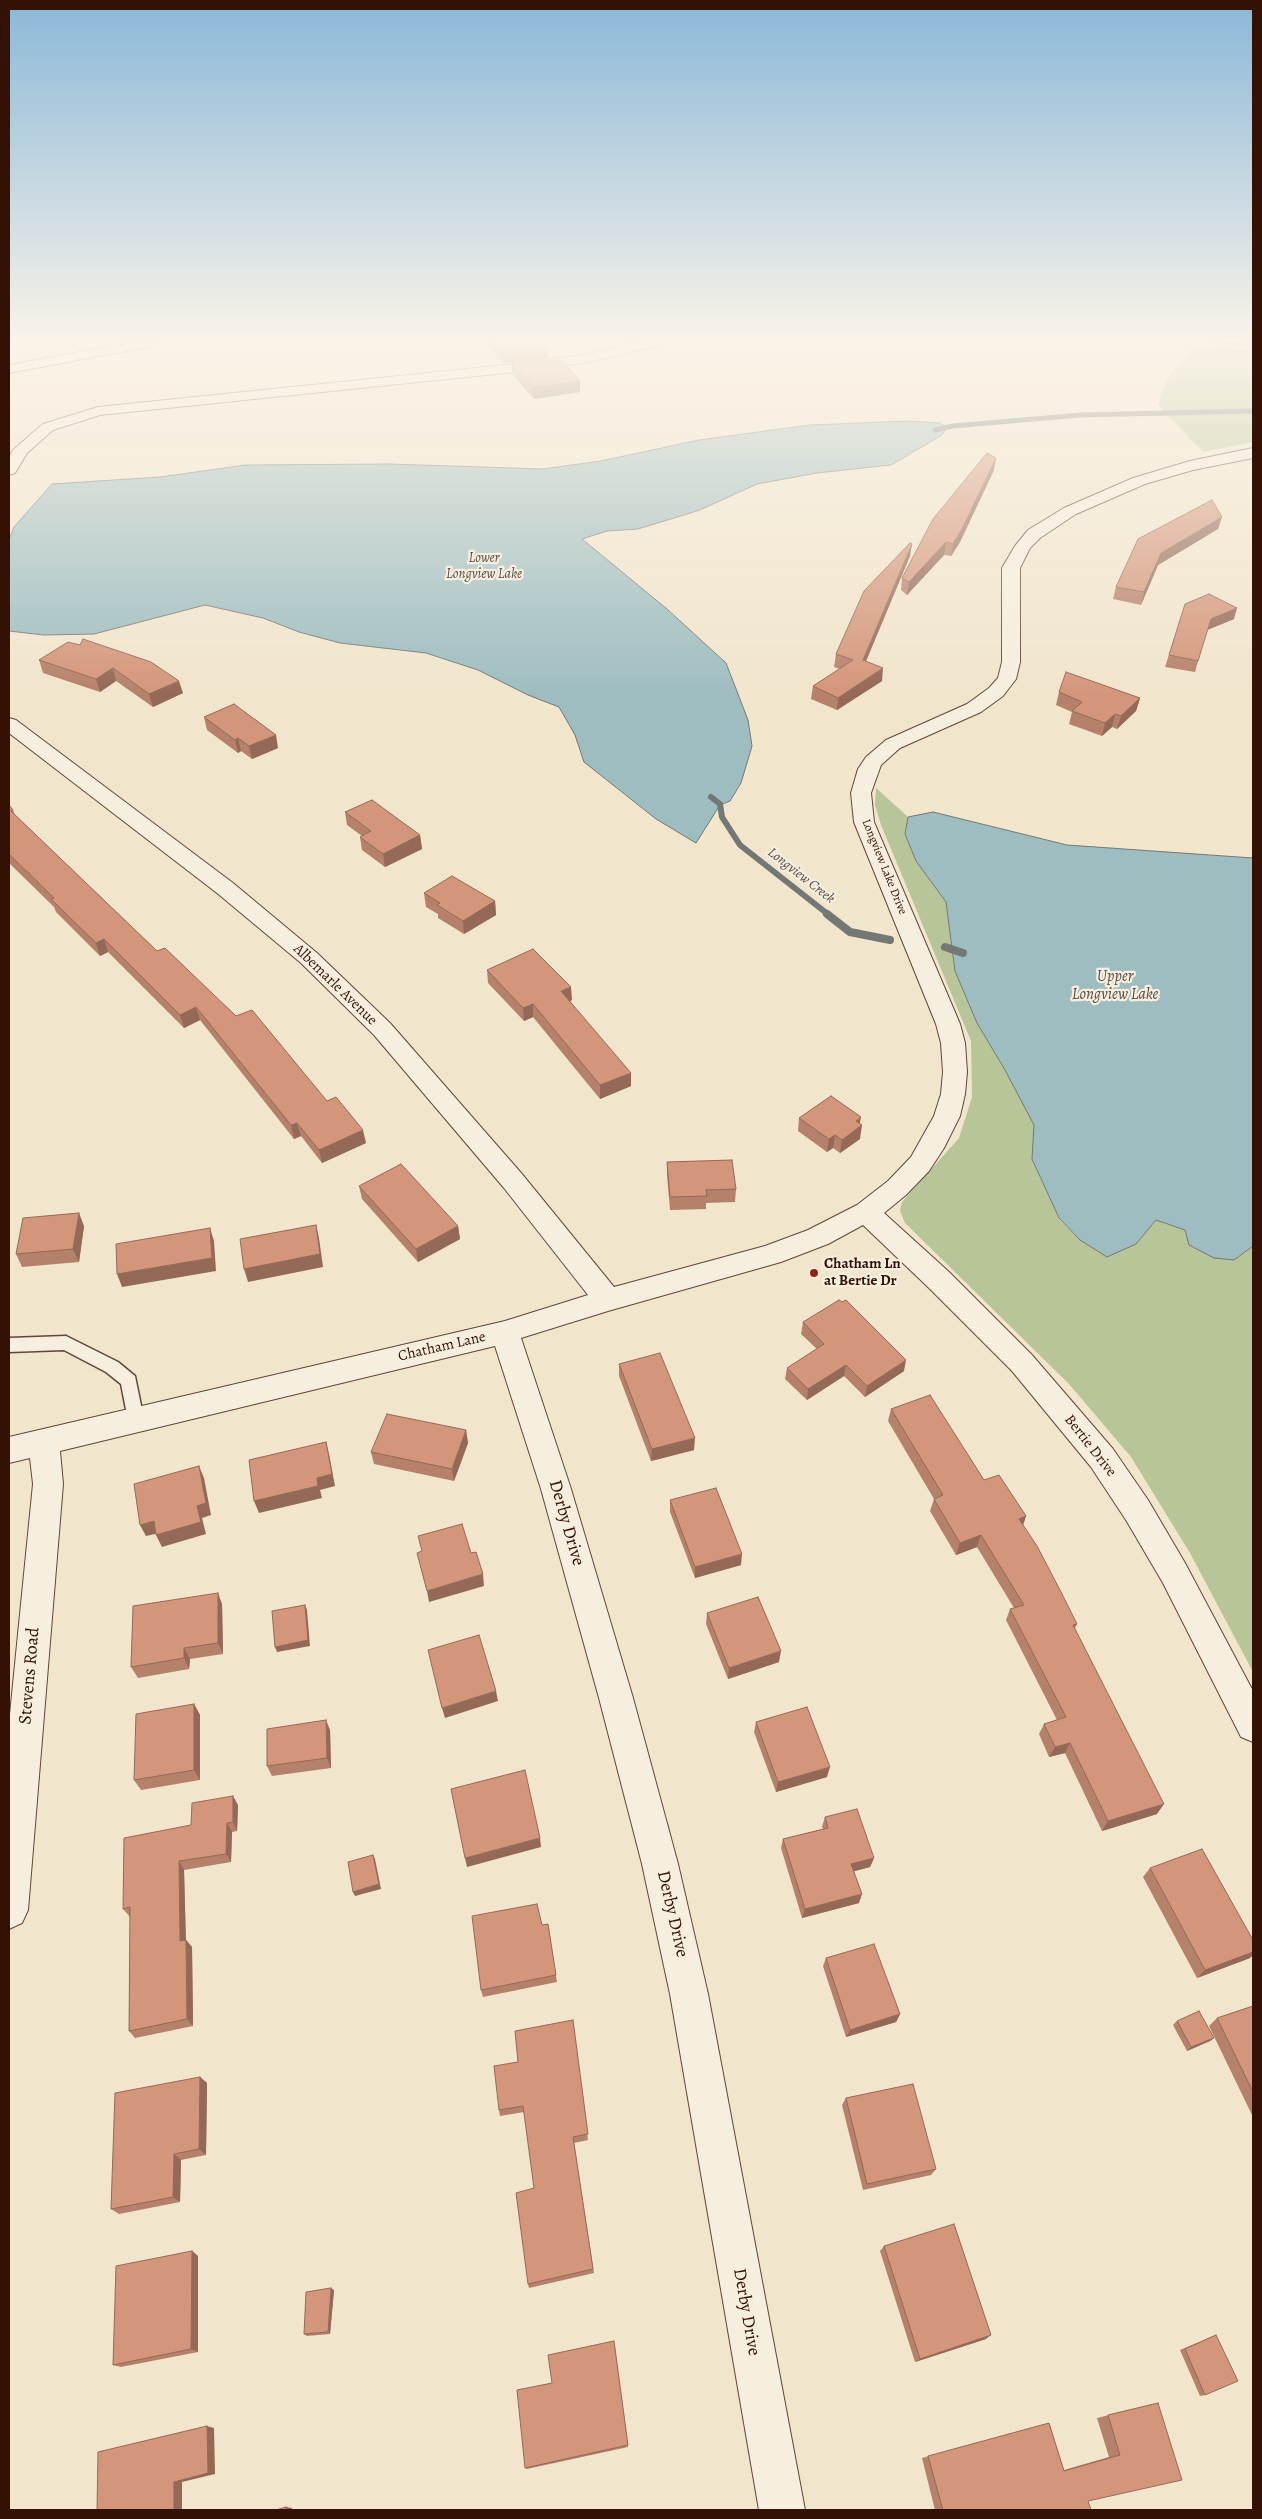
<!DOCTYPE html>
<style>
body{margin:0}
#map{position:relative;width:1262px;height:2519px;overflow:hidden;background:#f1e5cc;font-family:Alegreya,serif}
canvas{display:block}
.frame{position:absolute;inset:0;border:10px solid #331104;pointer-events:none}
</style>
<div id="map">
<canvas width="1262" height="2519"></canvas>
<div class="frame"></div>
</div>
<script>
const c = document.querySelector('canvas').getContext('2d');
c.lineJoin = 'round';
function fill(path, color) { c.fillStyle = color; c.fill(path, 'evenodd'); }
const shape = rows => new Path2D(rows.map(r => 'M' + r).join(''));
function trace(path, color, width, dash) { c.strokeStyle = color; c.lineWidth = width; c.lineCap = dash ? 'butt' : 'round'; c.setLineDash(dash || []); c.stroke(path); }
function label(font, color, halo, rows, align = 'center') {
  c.font = font + ' Alegreya,serif'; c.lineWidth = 4.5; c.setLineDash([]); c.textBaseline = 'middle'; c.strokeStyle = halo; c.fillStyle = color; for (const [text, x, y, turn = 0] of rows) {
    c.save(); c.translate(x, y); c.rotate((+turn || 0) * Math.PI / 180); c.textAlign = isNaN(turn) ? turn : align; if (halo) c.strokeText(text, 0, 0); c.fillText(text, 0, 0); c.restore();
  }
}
const green = shape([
 [1196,343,1253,354,1253,442,1203,452,1158,405,1167,379],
 [876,788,908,817,905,834,916,861,946,902,955,971,977,1023,1005,1070,1035,1125,1032,1159,1059,1219,1080,1240,1136,1244,1156,1220,1185,1230,1234,1260,1253,1246,1253,1672,1190,1553,1131,1457,1069,1384,905,1223,900,1211,902,1202,959,1138,972,1097,971,1041,881,825,875,805]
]);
const water = shape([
 [908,421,939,423,947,427,942,435,891,465,817,473,757,484,700,510,638,529,607,531,582,539,667,609,726,663,748,720,752,746,741,783,730,801,720,805,696,843,656,819,584,762,575,735,559,707,528,695,478,670,426,653,340,643,299,632,263,618,205,605,94,634,44,635,9,631,9,540,14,527,52,484,160,477,246,465,389,464,543,469,601,461,699,440,810,425,908,421],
 [933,812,1067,845,1253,858,1253,1246,1234,1260,1214,1258,1189,1245,1185,1230,1156,1220,1136,1244,1107,1257,1080,1240,1059,1218,1032,1159,1034,1125,1005,1070,977,1023,955,971,946,902,916,861,905,834,908,817,933,812]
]);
const streamFar2 = shape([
 [935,430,953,426,1080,415,1253,411]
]);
const streamFar1 = shape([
 [711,797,720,804,722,817,740,845,829,915]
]);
const stream = shape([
 [827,914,850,932,890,940],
 [945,947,963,953]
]);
const lane = shape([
 [66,1336,118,1362,135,1376,144,1420,141,1425,135,1427,129,1425,121,1384,106,1372,64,1350,9,1352,9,1338,66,1336]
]);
const street = shape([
 [636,343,659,343,657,346,589,362,515,372,100,415,53,430,27,453,15,473,9,475,9,458,13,450,43,424,98,407,515,364,589,354,636,343],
 [1253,448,1253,458,1193,470,1145,484,1076,514,1040,538,1030,548,1020,568,1020,662,1016,679,1003,696,981,712,900,748,881,765,871,793,874,822,960,1024,965,1043,967,1072,965,1094,960,1116,944,1148,929,1171,906,1195,884,1213,948,1271,1032,1355,1113,1449,1148,1500,1185,1563,1253,1691,1253,1742,1241,1737,1163,1583,1126,1520,1091,1467,1012,1371,928,1287,863,1225,828,1244,781,1262,608,1311,521,1338,571,1489,633,1698,678,1864,708,1994,805,2510,759,2510,670,1994,642,1864,599,1698,541,1489,495,1346,60,1451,63,1484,28,1910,22,1923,9,1929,9,1724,33,1484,30,1458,9,1463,9,1437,505,1321,588,1295,504,1188,374,1035,301,963,217,893,9,733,9,718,16,720,233,883,317,953,390,1023,522,1174,614,1287,765,1246,808,1230,857,1205,888,1181,911,1157,934,1116,941,1094,943,1072,941,1043,936,1024,854,822,851,793,858,769,866,757,886,740,967,704,989,688,998,678,1002,662,1002,568,1015,546,1028,530,1064,508,1133,478,1190,461,1253,448]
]);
const secondary = shape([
 [128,343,155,343,148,347,9,373,9,365,128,343]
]);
const primary = shape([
 [1210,343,1253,345,1253,353,1217,347,1210,343]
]);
const wall = shape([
 [485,343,544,343,548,347,548,358,503,363],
 [512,363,580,392,534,399,512,374],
 [994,470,960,542,951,556,944,555,907,595,901,590,902,578],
 [1218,529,1158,565,1141,605,1113,599,1116,587],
 [910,556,866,661,882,681,837,710,811,699,813,686,840,669,834,667,836,654],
 [1185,604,1234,619,1207,630,1195,672,1165,667],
 [68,642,183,693,153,707,116,681,100,692,43,673,39,660],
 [1059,692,1140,698,1136,711,1117,729,1112,727,1102,736,1069,724,1072,712,1056,705],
 [204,717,278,748,252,759,241,751,238,753,207,730],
 [9,805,13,810,15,815,157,951,236,1016,327,1101,366,1143,322,1163,301,1136,294,1139,200,1020,184,1028,108,952,100,956,56,912,54,907,9,863],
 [345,812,420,835,422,849,385,867,362,850,360,837,362,836,347,825],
 [424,893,495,901,496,915,464,934,438,918,438,914,426,907],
 [487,970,572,1000,570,1001,631,1086,600,1099,533,1017,524,1021,488,983],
 [799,1118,860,1124,860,1139,840,1153,833,1148,827,1152,798,1131],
 [667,1162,736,1189,735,1202,706,1203,706,1209,670,1210,667,1175],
 [359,1186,458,1226,460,1239,418,1262,362,1199],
 [84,1226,79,1262,22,1267,16,1254],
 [803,1322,904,1371,865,1397,844,1376,807,1400,785,1379,787,1368,817,1349,801,1334],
 [619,1364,694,1450,651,1461,619,1376],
 [891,1409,984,1480,1026,1516,1023,1525,1077,1624,1075,1628,1157,1814,1102,1831,1065,1753,1049,1757,1039,1734,1044,1724,1057,1720,1006,1620,1010,1609,1014,1608,977,1547,956,1555,930,1511,934,1499,888,1421],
 [466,1430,468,1443,454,1481,374,1464,371,1452],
 [670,1500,741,1565,695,1578,670,1512],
 [222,1604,223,1654,190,1659,189,1669,138,1678,131,1667],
 [707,1613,779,1662,728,1679,706,1624],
 [194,1704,200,1715,200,1780,141,1790,134,1780],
 [756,1722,827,1777,776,1792,754,1732],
 [330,1730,331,1768,272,1776,267,1766],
 [238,1805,237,1831,232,1832,231,1862,184,1870,186,1940,192,1947,193,2026,135,2038,129,2031,130,1917,123,1909],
 [825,1817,874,1858,870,1867,854,1871,859,1903,802,1918,781,1848,783,1839,823,1829,822,1827],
 [1150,1868,1250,1958,1197,1978,1143,1877],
 [548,1924,557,1982,483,1997,481,1990,542,1925],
 [826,1958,900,2014,896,2022,846,2037,823,1966],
 [1253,2006,1253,2117,1209,2026,1217,2018],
 [573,2020,588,2140,574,2143,594,2273,529,2288,528,2284,534,2188,524,2112,500,2116,499,2110,518,2062],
 [1177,2021,1214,2038,1210,2041,1187,2051,1173,2025],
 [200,2077,207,2083,206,2155,181,2160,180,2202,119,2214,111,2209],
 [846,2098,936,2169,931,2175,863,2190,842,2105],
 [884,2246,986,2339,915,2362,880,2251],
 [192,2251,198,2256,198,2352,121,2367,113,2365],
 [334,2290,330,2334,307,2336,304,2334],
 [1211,2337,1205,2395,1200,2396,1180,2350],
 [614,2341,628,2447,527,2469,525,2468,552,2383],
 [1158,2403,1088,2501,1091,2510,935,2510,922,2458,1049,2423,1064,2470,1109,2457,1097,2418]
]);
const shadedWall = shape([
 [548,347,548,358,503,363,502,353],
 [580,381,580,392,534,399,533,387],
 [996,458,994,470,960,542,951,556,953,544],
 [1222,517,1218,529,1158,565,1141,605,1144,592,1161,553],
 [946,542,944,555,907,595,909,582],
 [912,544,910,556,861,673,863,660],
 [1237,608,1234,619,1207,630,1211,619],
 [113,668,116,681,100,692,96,679],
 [883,668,882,681,837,710,838,698],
 [179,681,183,693,153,707,149,694],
 [1140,698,1136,711,1117,729,1121,716],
 [1115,714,1112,727,1102,736,1105,723],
 [276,735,278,748,252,759,249,746],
 [238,738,241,751,238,753,235,740],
 [420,835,422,849,385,867,383,854],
 [495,901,496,915,464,934,463,921],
 [104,939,108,952,100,956,96,943],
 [571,987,572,1000,562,1005,561,991],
 [533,1004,533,1017,524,1021,523,1008],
 [196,1007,200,1020,184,1028,180,1015],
 [631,1073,631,1086,600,1099,600,1085],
 [861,1117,859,1127,862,1125,860,1139,840,1153,842,1140,856,1121],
 [297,1123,301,1136,294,1139,291,1125],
 [363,1130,366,1143,322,1163,319,1150],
 [835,1135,833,1148,827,1152,829,1139],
 [79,1213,84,1226,79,1262,73,1249],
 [316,1225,319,1238,323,1267,248,1282,244,1269],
 [458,1226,460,1239,418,1262,416,1249],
 [210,1228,214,1241,216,1271,122,1287,117,1274],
 [906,1360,904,1371,865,1397,867,1386],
 [846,1365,844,1376,807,1400,808,1389],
 [466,1430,468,1443,454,1481,452,1469],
 [695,1438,694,1450,651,1461,652,1449],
 [326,1442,329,1454,335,1486,320,1490,322,1498,259,1513,254,1501,317,1478],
 [199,1466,204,1478,211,1515,202,1518,206,1534,162,1547,156,1535,197,1506],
 [1026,1516,1022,1528,1019,1519],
 [154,1521,159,1533,146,1536,140,1525],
 [981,1535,977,1547,956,1555,960,1543],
 [742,1554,741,1565,695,1578,695,1567],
 [483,1574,484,1586,429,1602,427,1591],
 [218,1593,222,1604,223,1654,218,1643],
 [305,1605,307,1610,310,1646,277,1652,275,1647],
 [184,1648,190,1659,189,1669,184,1658],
 [781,1651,779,1662,728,1679,729,1668],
 [496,1691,498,1701,445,1718,442,1708],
 [194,1704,200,1715,200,1780,194,1770],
 [326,1720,330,1730,331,1768,327,1758],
 [1070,1743,1065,1753,1049,1757,1055,1747],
 [830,1767,827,1777,776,1792,778,1782],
 [233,1796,238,1805,237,1831,233,1822],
 [1164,1804,1157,1814,1102,1831,1108,1821],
 [227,1823,232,1832,231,1862,226,1854],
 [540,1838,541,1847,467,1867,465,1858],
 [373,1855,375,1859,381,1889,355,1896,353,1892],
 [874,1858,870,1867,848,1873,851,1864],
 [179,1861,184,1870,186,1948,180,1941],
 [862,1894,859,1903,802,1918,805,1909],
 [186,1940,192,1947,193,2026,187,2019],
 [1253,1952,1253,1955,1250,1958,1197,1978,1205,1970],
 [900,2014,896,2022,846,2037,850,2030],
 [1214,2038,1210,2041,1187,2051,1191,2047],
 [200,2077,207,2083,206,2155,199,2149],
 [174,2154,181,2160,180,2202,173,2197],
 [192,2251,198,2256,198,2352,191,2349],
 [331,2288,334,2290,330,2334,328,2332],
 [991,2335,986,2339,915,2362,920,2359],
 [207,2426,214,2428,215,2474,182,2482,182,2510,174,2510,174,2482],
 [286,2507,292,2508,292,2510,286,2510]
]);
const building = shape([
 [493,343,544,343,548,347,502,353,493,343],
 [558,357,580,381,533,387,512,363,558,357],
 [987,453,996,458,962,529,953,544,946,542,909,582,902,578,933,519,987,453],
 [1212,500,1222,517,1161,553,1144,592,1116,587,1138,539,1212,500],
 [910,543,912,544,863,660,883,668,838,698,813,686,853,660,836,654,864,591,910,543],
 [1209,594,1237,608,1211,619,1198,661,1169,655,1185,604,1209,594],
 [83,639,151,662,179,681,149,694,113,668,96,679,39,660,68,642,80,645,83,639],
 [1066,672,1140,698,1121,716,1115,714,1105,723,1072,711,1082,702,1059,692,1066,672],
 [234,704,276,735,249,746,238,738,235,740,204,717,234,704],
 [372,800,420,835,383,854,360,837,371,831,345,812,372,800],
 [9,805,13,810,11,811,157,951,165,948,236,1016,252,1010,327,1101,336,1097,363,1130,319,1150,297,1123,291,1125,196,1007,180,1015,104,939,96,943,51,899,54,898,9,854,9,805],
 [452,876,495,901,463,921,437,905,440,903,424,893,452,876],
 [533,949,571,987,561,991,631,1073,600,1085,533,1004,523,1008,487,970,533,949],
 [831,1096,861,1117,856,1121,862,1125,842,1140,835,1135,829,1139,799,1118,831,1096],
 [732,1160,736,1189,706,1190,707,1196,670,1197,667,1162,732,1160],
 [401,1164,458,1226,416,1249,359,1186,401,1164],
 [79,1213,73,1249,16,1254,23,1218,79,1213],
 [316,1225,320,1254,244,1269,240,1239,316,1225],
 [210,1228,212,1258,117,1274,116,1244,210,1228],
 [839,1300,842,1302,846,1300,906,1360,867,1386,846,1365,808,1389,787,1368,824,1344,803,1322,839,1300],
 [660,1353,695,1438,652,1449,619,1364,660,1353],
 [930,1395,984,1480,999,1475,1026,1516,1019,1519,1037,1546,1061,1592,1077,1624,1073,1625,1164,1804,1108,1821,1070,1743,1055,1747,1044,1724,1066,1717,1010,1609,1024,1605,981,1535,960,1543,934,1499,943,1495,891,1409,930,1395],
 [387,1414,466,1430,452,1469,371,1452,387,1414],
 [326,1442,332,1474,317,1478,318,1486,254,1501,249,1460,326,1442],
 [199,1466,206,1503,197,1506,201,1522,156,1535,154,1521,140,1525,134,1484,199,1466],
 [716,1488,742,1554,695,1567,670,1500,716,1488],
 [462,1524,471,1553,476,1552,483,1574,427,1591,417,1553,422,1551,418,1536,462,1524],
 [218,1593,218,1643,184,1648,184,1658,131,1667,133,1606,218,1593],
 [758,1597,781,1651,729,1668,707,1613,758,1597],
 [305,1605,308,1640,275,1647,272,1611,305,1605],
 [479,1635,496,1691,442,1708,428,1650,479,1635],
 [194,1704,194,1770,134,1780,136,1714,194,1704],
 [807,1707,830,1767,778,1782,756,1722,807,1707],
 [326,1720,327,1758,267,1766,267,1729,326,1720],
 [525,1770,540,1838,465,1858,451,1789,525,1770],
 [233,1796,233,1822,227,1823,226,1854,179,1861,180,1941,186,1940,187,2019,129,2031,130,1907,123,1909,124,1838,191,1825,192,1803,233,1796],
 [857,1809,874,1858,851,1864,862,1894,805,1909,783,1839,828,1828,825,1817,857,1809],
 [1202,1849,1253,1940,1253,1952,1205,1970,1150,1868,1202,1849],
 [373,1855,379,1884,353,1892,348,1862,373,1855],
 [537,1904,542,1925,548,1924,556,1975,481,1990,472,1916,537,1904],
 [874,1944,900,2014,850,2030,826,1958,874,1944],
 [1253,2006,1253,2092,1217,2018,1253,2006],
 [1199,2011,1214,2038,1191,2047,1177,2021,1199,2011],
 [573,2020,588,2134,573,2137,593,2269,528,2284,516,2193,534,2188,523,2106,499,2110,494,2066,518,2062,515,2031,573,2020],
 [200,2077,199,2149,174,2154,173,2197,111,2209,115,2093,200,2077],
 [913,2084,936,2169,867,2184,846,2098,913,2084],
 [954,2224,991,2335,920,2359,884,2246,954,2224],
 [192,2251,191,2349,113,2365,116,2266,192,2251],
 [331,2288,328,2332,304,2334,306,2292,331,2288],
 [1216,2335,1238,2381,1205,2395,1185,2349,1216,2335],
 [614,2341,628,2445,525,2468,517,2390,552,2383,548,2355,614,2341],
 [1158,2403,1182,2480,1088,2501,1091,2510,943,2510,928,2456,1049,2423,1064,2471,1120,2455,1108,2415,1158,2403],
 [207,2426,208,2473,174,2482,174,2510,97,2510,98,2452,207,2426],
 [286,2507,286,2510,276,2510,286,2507]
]);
const markers = [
 [814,1273,5,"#8f2418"]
];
const farStreetnames = [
 ["Longview Lake Drive",884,867,68]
];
const farWaternames = [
 ["Lower",484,559],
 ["Longview Lake",484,575],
 ["Longview Creek",801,876,38]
];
const streetNames = [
 ["Albemarle Avenue",335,985,44],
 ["Chatham Lane",442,1347,-13],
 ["Bertie Drive",1090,1446,52]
];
const poiNames = [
 ["Chatham Ln",824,1264],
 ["at Bertie Dr",824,1281]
];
const waterNames = [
 ["Upper",1115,977],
 ["Longview Lake",1115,995]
];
const nearStreetnames = [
 ["Derby Drive",566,1523,74],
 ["Stevens Road",30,1676,-85],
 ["Derby Drive",672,1914,77],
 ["Derby Drive",746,2312,80]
];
fill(green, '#b8c599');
fill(water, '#9ebdc0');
trace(water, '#737875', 1);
trace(streamFar2, '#737875', 5);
trace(streamFar1, '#737875', 6);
trace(stream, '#737875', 8);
trace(lane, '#624636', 3);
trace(street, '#624636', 2);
trace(secondary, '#331104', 2);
trace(primary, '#331104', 2);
fill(lane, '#f6eede');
fill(street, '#f6eede');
fill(secondary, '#f6eede');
fill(primary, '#e8c286');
fill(wall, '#b6816a');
fill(shadedWall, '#946956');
fill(building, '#d4967b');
trace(building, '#946956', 1);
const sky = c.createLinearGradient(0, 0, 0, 695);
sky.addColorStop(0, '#8ab8d8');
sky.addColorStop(0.49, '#f9f3e8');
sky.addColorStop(1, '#f9f3e800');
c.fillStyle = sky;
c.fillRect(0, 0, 1262, 695);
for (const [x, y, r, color] of markers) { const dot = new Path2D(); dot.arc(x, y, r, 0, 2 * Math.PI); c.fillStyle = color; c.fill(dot); trace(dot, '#f6eede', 2); }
label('12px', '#331104', '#f6eede', farStreetnames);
label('italic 14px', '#584d46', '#f6eede', farWaternames);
label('15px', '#331104', '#f6eede', streetNames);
label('bold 15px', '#331104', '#f6eede', poiNames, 'left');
label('italic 16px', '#584d46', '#f6eede', waterNames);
label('18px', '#331104', '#f6eede', nearStreetnames);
</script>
